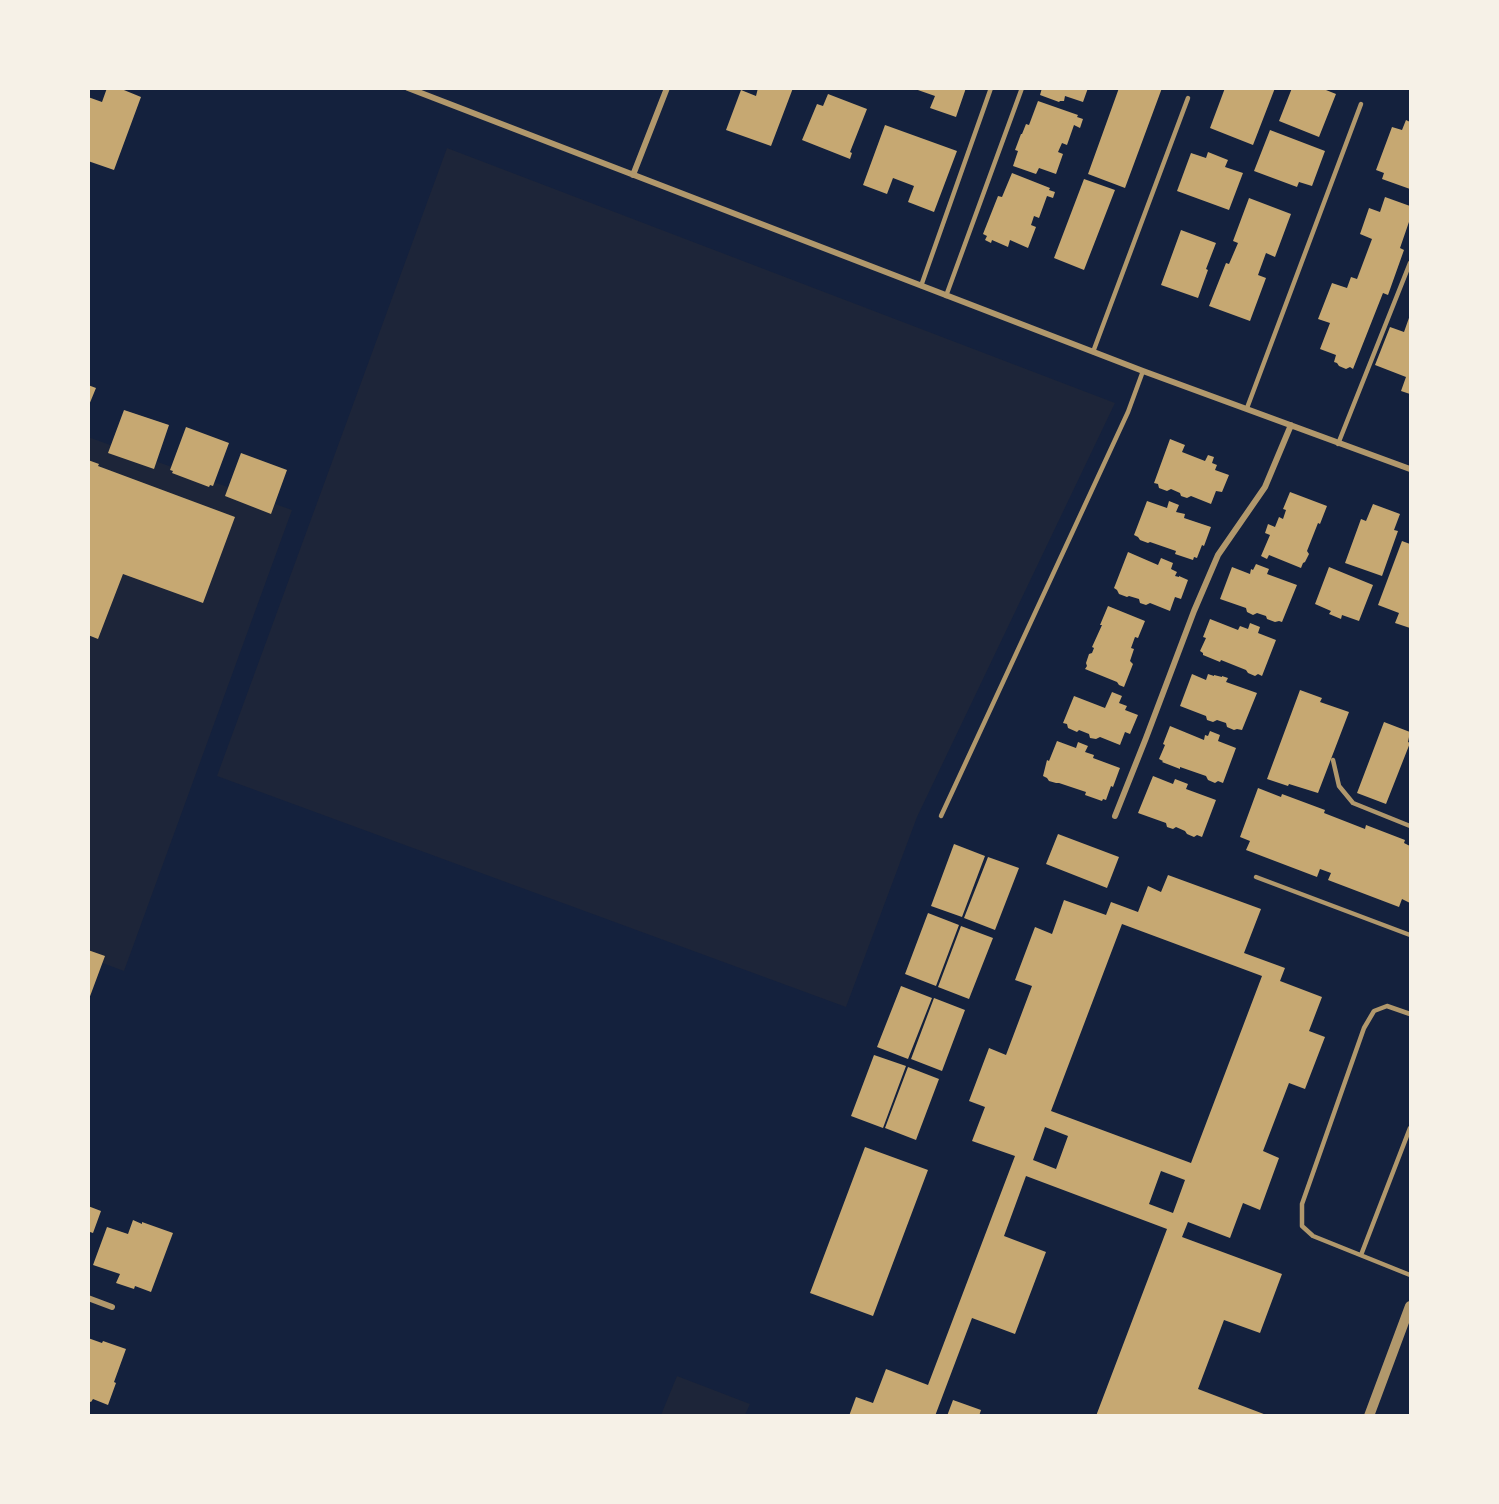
<!DOCTYPE html>
<style>
body{margin:0}
#map{position:relative;width:1499px;height:1504px;overflow:hidden;background:#14213d;font-family:"Golos Text",sans-serif}
canvas{display:block}
.frame{position:absolute;inset:0;border:90px solid #f6f1e7;pointer-events:none}
</style>
<div id="map">
<canvas width="1499" height="1504"></canvas>
<div class="frame"></div>
</div>
<script>
const c = document.querySelector('canvas').getContext('2d');
c.lineJoin = 'round';
function fill(path, color) { c.fillStyle = color; c.fill(path, 'evenodd'); }
const shape = rows => new Path2D(rows.map(r => 'M' + r).join(''));
function trace(path, color, width, dash) { c.strokeStyle = color; c.lineWidth = width; c.lineCap = dash ? 'butt' : 'round'; c.setLineDash(dash || []); c.stroke(path); }
const green = shape([
 [447,148,1115,403,917,817,846,1007,217,776],
 [88,437,292,510,124,971,89,958],
 [677,1376,750,1404,745,1415,661,1415]
]);
const building = shape([
 [107,88,119,88,141,97,114,170,88,161,88,97,102,102],
 [758,88,793,88,771,146,726,130,741,90,756,96],
 [966,88,956,117,930,108,935,96,915,89],
 [1042,88,1088,88,1083,102,1065,96,1064,101,1060,101,1059,102,1040,95],
 [1119,88,1162,88,1125,188,1088,174],
 [1225,88,1275,88,1253,145,1210,128],
 [1292,88,1321,88,1336,94,1319,137,1279,121],
 [828,94,867,109,850,152,852,153,850,159,802,140,817,104,823,106],
 [1038,101,1078,115,1077,117,1083,119,1080,128,1074,125,1067,145,1062,143,1058,152,1063,154,1056,174,1039,168,1036,174,1013,166,1018,151,1015,150,1021,134,1022,134,1026,124,1029,125],
 [1406,120,1410,122,1410,189,1382,179,1384,173,1376,170,1392,127,1402,130],
 [885,125,957,151,934,212,908,202,914,186,893,178,887,194,863,185],
 [1270,130,1325,151,1312,186,1299,182,1297,187,1254,171],
 [1208,152,1228,160,1225,167,1243,173,1229,210,1177,191,1191,153,1206,158],
 [1012,173,1050,188,1049,190,1055,192,1053,198,1047,196,1039,218,1034,216,1031,225,1036,227,1028,248,1010,240,1008,247,992,240,991,243,985,240,987,236,983,234,998,196,1002,197],
 [1084,179,1115,190,1084,270,1054,258],
 [1385,197,1410,206,1410,219,1400,248,1404,250,1388,295,1383,293,1353,369,1350,367,1346,369,1339,366,1337,363,1334,362,1336,355,1320,349,1330,323,1318,319,1332,283,1347,288,1351,277,1357,279,1372,239,1360,234,1369,208,1380,212],
 [1249,198,1291,214,1275,257,1266,253,1258,275,1266,278,1250,321,1209,306,1226,263,1229,264,1238,243,1233,241],
 [1181,230,1216,243,1206,269,1208,270,1198,298,1161,285],
 [1410,315,1410,394,1401,391,1406,377,1375,365,1390,327,1404,332],
 [88,385,96,388,89,405,88,405],
 [124,410,169,425,154,469,108,453],
 [186,427,229,443,213,486,210,485,209,487,172,473,173,471,170,470],
 [1170,439,1185,445,1182,452,1205,461,1208,455,1214,457,1212,463,1217,465,1215,470,1229,475,1222,492,1216,491,1211,504,1191,496,1187,498,1181,496,1180,493,1171,489,1167,491,1159,488,1158,484,1154,483],
 [241,453,287,470,271,514,225,496],
 [88,460,99,464,98,466,235,517,203,603,123,574,98,639,88,635],
 [1290,492,1327,506,1320,524,1318,523,1307,551,1309,554,1305,562,1303,563,1301,568,1269,555,1267,559,1261,556,1270,535,1265,533,1268,524,1275,527,1279,517,1283,519,1286,510,1283,509],
 [1147,501,1167,508,1169,501,1179,505,1176,512,1185,514,1184,518,1211,527,1204,546,1202,545,1197,558,1194,557,1193,560,1175,554,1176,551,1150,542,1148,543,1140,540,1138,537,1134,535],
 [1373,504,1400,514,1394,530,1398,531,1382,576,1345,563,1361,519,1366,521],
 [1402,541,1410,544,1410,628,1395,623,1399,613,1378,605],
 [1128,552,1158,565,1161,558,1173,563,1171,569,1177,572,1175,576,1179,577,1179,576,1188,580,1181,599,1175,597,1170,611,1150,603,1146,605,1140,603,1139,599,1129,596,1127,597,1119,594,1117,590,1114,588],
 [1256,564,1269,569,1267,574,1297,585,1282,622,1279,621,1275,622,1267,619,1266,616,1257,613,1253,615,1247,612,1246,608,1220,599,1232,567,1250,574,1251,569,1253,570],
 [1329,567,1373,585,1359,621,1342,615,1341,619,1329,614,1331,611,1315,604],
 [1108,606,1145,621,1138,638,1135,637,1131,648,1134,649,1130,661,1133,664,1124,687,1119,685,1117,682,1085,669,1087,666,1086,663,1089,654,1092,653,1094,648,1092,647,1102,625,1100,625],
 [1210,619,1238,630,1240,626,1248,629,1250,623,1260,627,1258,633,1276,640,1262,676,1258,674,1255,676,1248,673,1246,670,1221,660,1220,662,1203,655,1203,653,1200,651,1206,638,1203,637],
 [1192,674,1206,680,1208,674,1214,676,1214,675,1222,677,1222,676,1228,678,1226,682,1257,693,1242,730,1237,729,1234,730,1227,727,1226,723,1217,720,1213,722,1207,720,1206,716,1180,706],
 [1300,690,1322,698,1320,702,1349,712,1318,793,1289,784,1288,786,1267,779],
 [1112,692,1122,696,1119,703,1127,706,1125,710,1138,715,1130,734,1125,732,1120,745,1100,737,1096,739,1090,738,1089,734,1079,730,1077,732,1068,728,1067,724,1063,723,1074,696,1105,708],
 [1384,722,1410,732,1408,742,1410,743,1386,804,1357,793],
 [1170,726,1204,740,1205,735,1208,736,1210,731,1220,735,1218,741,1236,748,1223,783,1218,781,1215,783,1208,780,1206,776,1180,767,1180,769,1162,762,1163,761,1159,759,1165,745,1163,744],
 [1057,741,1076,748,1078,742,1088,746,1085,752,1094,755,1093,758,1120,768,1113,787,1111,786,1106,800,1103,799,1102,801,1085,795,1086,792,1059,783,1056,783,1049,781,1047,778,1043,776,1047,760,1049,761],
 [1153,776,1173,784,1175,779,1188,784,1186,789,1216,800,1202,837,1197,835,1194,837,1187,834,1185,831,1176,827,1173,829,1167,827,1166,823,1138,813],
 [1258,788,1281,797,1282,794,1325,810,1324,813,1365,829,1366,825,1405,840,1404,843,1410,846,1410,903,1402,899,1399,907,1328,880,1331,873,1320,869,1317,877,1246,850,1250,841,1240,837],
 [1058,834,1119,857,1107,888,1046,864],
 [954,844,985,856,962,917,931,906],
 [988,857,1019,868,995,930,964,918],
 [1168,875,1261,909,1244,953,1285,968,1280,981,1322,997,1309,1031,1325,1037,1305,1089,1289,1083,1263,1151,1279,1158,1260,1210,1243,1203,1230,1238,1188,1222,1182,1237,1282,1274,1260,1333,1224,1320,1198,1389,1269,1416,1096,1416,1167,1229,1026,1176,1004,1236,1046,1252,1015,1334,972,1318,935,1416,849,1416,856,1397,873,1403,886,1369,928,1385,1015,1156,972,1141,985,1107,969,1101,989,1048,1006,1055,1032,986,1015,980,1035,927,1052,934,1064,900,1106,915,1111,902,1138,912,1148,886,1161,892],
 [1122,924,1262,976,1191,1163,1051,1111],
 [1045,1127,1068,1136,1056,1169,1033,1160],
 [1161,1171,1185,1180,1173,1213,1149,1204],
 [928,913,959,925,936,986,905,974],
 [961,926,993,938,969,999,938,987],
 [88,950,105,956,89,999,88,999],
 [901,986,932,998,908,1059,877,1047],
 [934,998,965,1010,942,1071,911,1059],
 [874,1055,906,1066,883,1128,851,1116],
 [908,1067,939,1079,916,1140,885,1128],
 [865,1147,928,1170,873,1316,810,1293],
 [88,1206,101,1211,93,1233,90,1232,89,1236],
 [133,1220,142,1224,142,1222,173,1233,151,1292,135,1286,134,1289,116,1283,120,1274,93,1265,107,1227,128,1234],
 [88,1338,102,1343,103,1341,126,1349,114,1382,116,1383,108,1405,93,1399,91,1402,88,1401],
 [953,1400,981,1410,979,1416,947,1416]
]);
const service = shape([
 [921,286,991,88],
 [946,296,1022,88],
 [1093,352,1188,98],
 [1247,408,1361,104],
 [1338,444,1410,263],
 [1333,760,1339,786,1353,803,1410,826],
 [941,816,1128,412,1143,371],
 [1256,877,1410,935],
 [1410,1014,1387,1006,1374,1011,1364,1028,1302,1204,1302,1226,1313,1236,1410,1275],
 [1361,1255,1410,1128]
]);
const minor = shape([
 [408,88,1143,371,1410,469],
 [633,175,667,88],
 [1115,816,1146,738,1194,611,1218,555,1265,487,1291,425],
 [88,1298,112,1307]
]);
const tertiary = shape([
 [1369,1416,1410,1306]
]);
fill(green, '#1d2539');
fill(building, '#c6a872');
trace(service, '#b1986c', 4.5);
trace(minor, '#b1986c', 6);
trace(tertiary, '#b1986c', 10);
</script>
